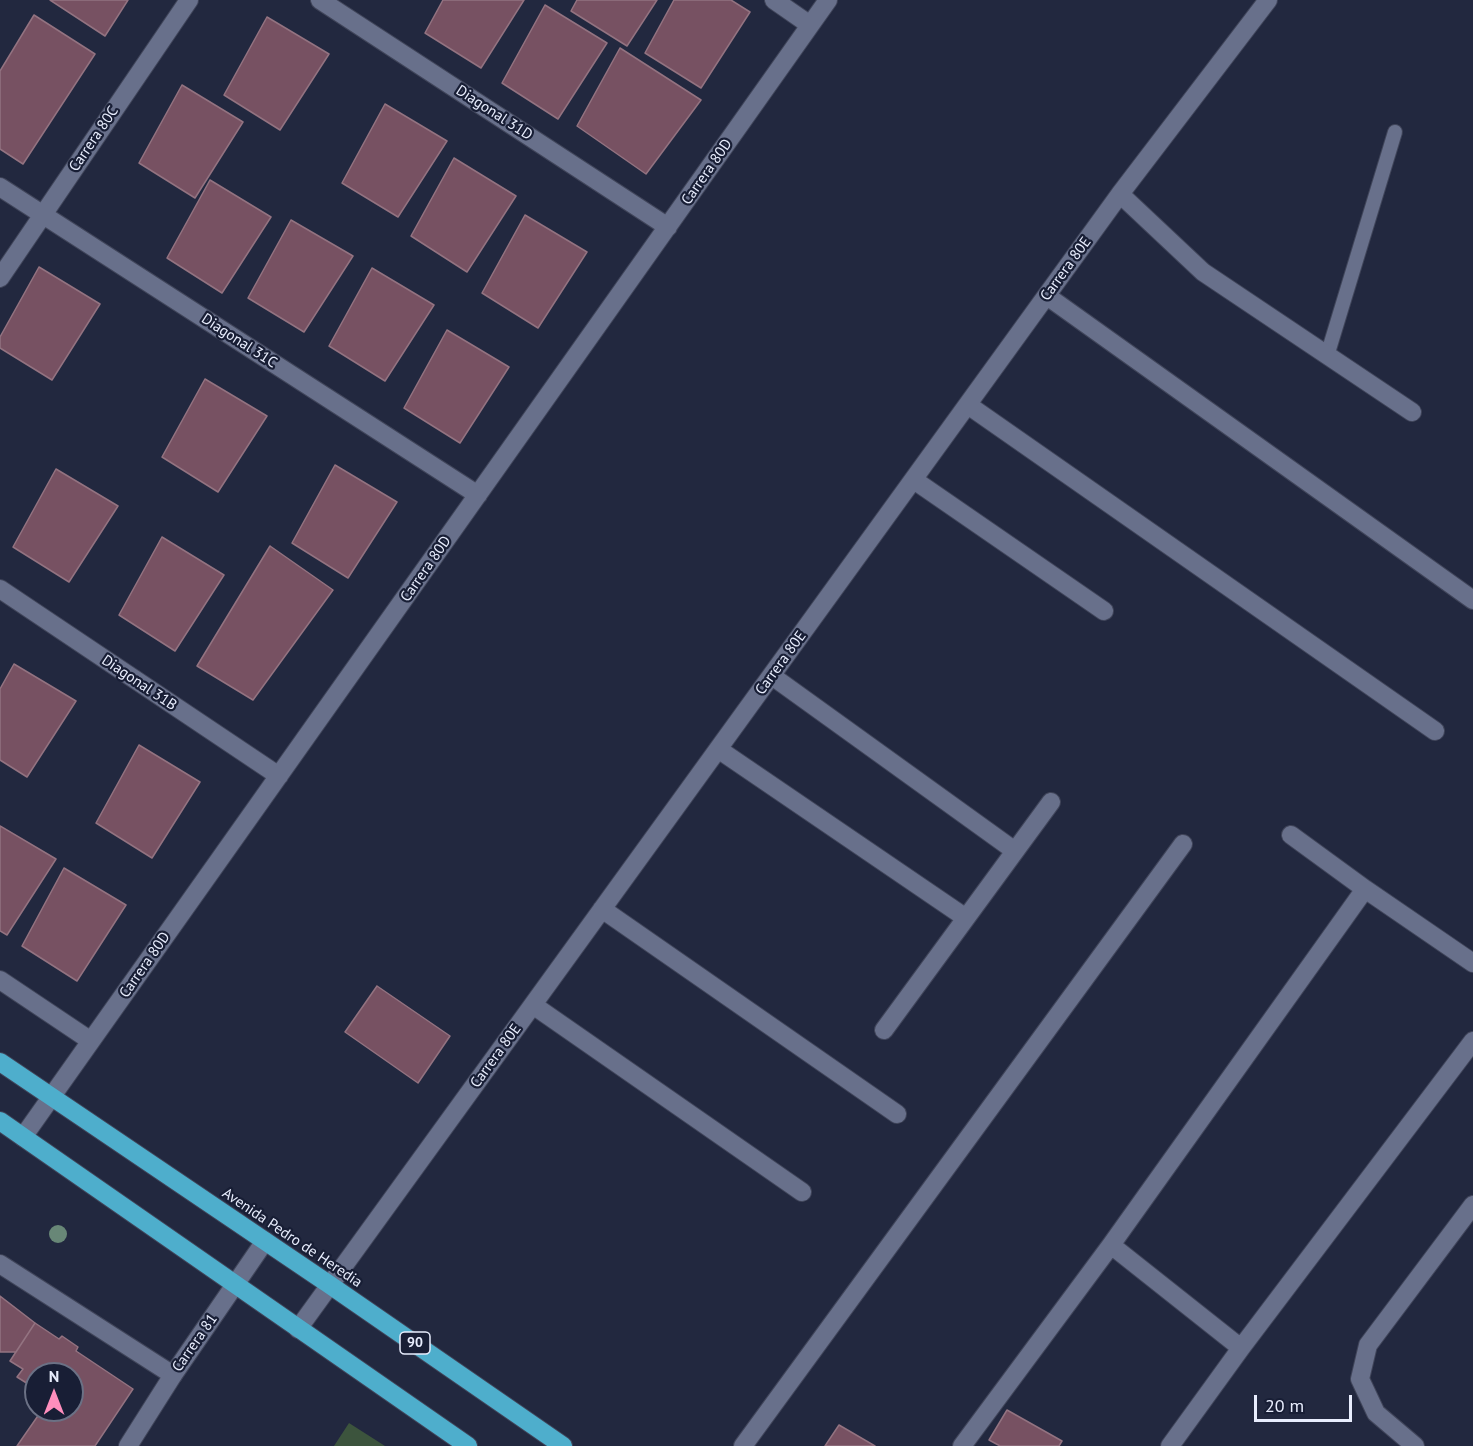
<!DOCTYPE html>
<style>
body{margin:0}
#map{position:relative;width:1473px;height:1446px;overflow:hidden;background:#22283f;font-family:"PT Sans",sans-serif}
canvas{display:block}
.north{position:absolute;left:24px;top:1362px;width:60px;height:60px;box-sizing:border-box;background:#181e35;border:2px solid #6b7185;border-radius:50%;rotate:0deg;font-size:16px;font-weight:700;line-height:24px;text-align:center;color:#e8edfd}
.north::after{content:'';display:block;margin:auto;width:21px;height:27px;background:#fe8ebd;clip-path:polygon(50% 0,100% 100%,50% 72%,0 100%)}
.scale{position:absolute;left:1254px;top:1395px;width:98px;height:27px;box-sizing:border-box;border:3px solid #e8edfd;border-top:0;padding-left:8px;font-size:18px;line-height:21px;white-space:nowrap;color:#e8edfd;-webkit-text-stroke:4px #181e35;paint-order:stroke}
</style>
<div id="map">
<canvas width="1473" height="1446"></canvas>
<div class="north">N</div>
<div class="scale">20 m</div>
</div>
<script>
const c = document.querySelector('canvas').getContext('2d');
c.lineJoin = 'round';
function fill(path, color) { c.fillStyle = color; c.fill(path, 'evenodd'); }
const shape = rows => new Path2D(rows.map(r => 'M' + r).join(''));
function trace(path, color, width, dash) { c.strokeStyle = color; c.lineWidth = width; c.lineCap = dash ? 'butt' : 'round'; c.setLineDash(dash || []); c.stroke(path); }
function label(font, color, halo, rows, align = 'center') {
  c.font = font + ' "PT Sans",sans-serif'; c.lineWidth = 4.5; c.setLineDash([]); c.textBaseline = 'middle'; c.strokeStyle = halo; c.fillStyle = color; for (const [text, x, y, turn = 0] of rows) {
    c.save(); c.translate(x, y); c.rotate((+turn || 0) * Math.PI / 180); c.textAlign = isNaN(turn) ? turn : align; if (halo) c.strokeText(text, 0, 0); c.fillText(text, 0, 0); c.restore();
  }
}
const green = shape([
 [349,1423,385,1446,334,1446]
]);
const building = shape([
 [50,0,128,0,105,36,50,0],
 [443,0,524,0,481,68,425,33,443,0],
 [577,0,657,0,627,46,571,11,577,0],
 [674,0,731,0,750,12,701,88,645,53,674,0],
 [545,5,607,43,558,119,502,83,545,5],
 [34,15,95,54,23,164,0,149,0,71,34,15],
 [267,17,329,54,280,130,224,95,267,17],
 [620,48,701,100,646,174,577,126,620,48],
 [182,85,243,122,195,198,139,163,182,85],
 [385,104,447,141,398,217,342,183,385,104],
 [454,158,516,196,467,272,411,236,454,158],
 [210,180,271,217,222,293,167,258,210,180],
 [525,215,587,252,538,328,482,293,525,215],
 [291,220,353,256,304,332,248,298,291,220],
 [39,267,100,304,52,380,0,348,0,337,39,267],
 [372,268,434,305,385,381,329,346,372,268],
 [447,330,509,367,460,443,404,408,447,330],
 [205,379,267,416,218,492,162,457,205,379],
 [335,465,397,502,348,578,292,543,335,465],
 [56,469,118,506,69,582,13,547,56,469],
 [162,537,224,575,175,651,119,615,162,537],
 [270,546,333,590,253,700,197,666,270,546],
 [14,664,76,701,27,777,0,760,0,689,14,664],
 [139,745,200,782,152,858,96,823,139,745],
 [0,826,56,859,7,935,0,931,0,826],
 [64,868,126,905,77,981,22,946,64,868],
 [377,986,450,1036,418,1083,345,1032,377,986],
 [0,1296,35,1323,16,1352,0,1352,0,1296],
 [35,1323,59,1339,62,1336,78,1347,76,1351,133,1389,95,1446,17,1446,42,1410,72,1410,72,1374,36,1374,36,1389,17,1377,23,1369,10,1361,35,1323],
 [1007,1410,1062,1441,1059,1446,1000,1446,989,1440,1007,1410],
 [839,1425,875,1446,825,1446,839,1425]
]);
const lane = shape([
 [1327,356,1395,132]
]);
const street = shape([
 [320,0,668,227],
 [774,0,810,25],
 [0,187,478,495],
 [1120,194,1203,272,1412,412],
 [0,278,189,0],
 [1047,296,1473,600],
 [968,405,1435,731],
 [914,480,1104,611],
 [0,589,279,776],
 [772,676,1015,851],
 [718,749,966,918],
 [1291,835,1365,889,1473,963],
 [602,909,897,1114],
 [0,980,91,1041],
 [533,1005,802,1192],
 [884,1030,1051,802],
 [23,1137,828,0],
 [1111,1245,1241,1348],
 [0,1264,173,1375],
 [298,1329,1120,194,1268,0],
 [743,1446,1183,844],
 [962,1446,1111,1245,1365,889],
 [1170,1446,1241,1348,1473,1041],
 [1415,1446,1376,1413,1360,1379,1368,1345,1473,1205]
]);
const secondary = shape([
 [128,1446,173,1375,265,1241]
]);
const highway = shape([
 [0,1062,330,1285,563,1446],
 [0,1121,468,1446]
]);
const trees = [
 [58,1234]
];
const shields = [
 [415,1343,30]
];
const shieldNames = [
 ["90",415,1343]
];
const streetNames = [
 ["Diagonal 31D",494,113,33],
 ["Carrera 80C",94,139,-56],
 ["Carrera 80D",707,172,-55],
 ["Carrera 80E",1066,269,-54],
 ["Diagonal 31C",239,341,33],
 ["Carrera 80D",426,569,-55],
 ["Carrera 80E",781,663,-54],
 ["Diagonal 31B",139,683,34],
 ["Carrera 80D",145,965,-55],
 ["Carrera 80E",496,1056,-54],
 ["Avenida Pedro de Heredia",292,1238,34],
 ["Carrera 81",195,1343,-55]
];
fill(green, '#3c543d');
fill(building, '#775162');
trace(building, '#937381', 1.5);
trace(lane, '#40455a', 16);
trace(street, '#40455a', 20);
trace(secondary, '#40455a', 20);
trace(highway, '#40455a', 20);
trace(lane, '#68708b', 14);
trace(street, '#68708b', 18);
trace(secondary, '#68708b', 18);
trace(highway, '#4eaecc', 18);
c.fillStyle = '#688777';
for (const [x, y] of trees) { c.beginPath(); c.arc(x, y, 9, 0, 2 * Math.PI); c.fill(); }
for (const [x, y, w] of shields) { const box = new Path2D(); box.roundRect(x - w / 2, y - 11, w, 22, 4.5); c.fillStyle = '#181e35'; c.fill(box); trace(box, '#e8edfd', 1.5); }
label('bold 14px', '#e8edfd', null, shieldNames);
label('15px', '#e8edfd', '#181e35', streetNames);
</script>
